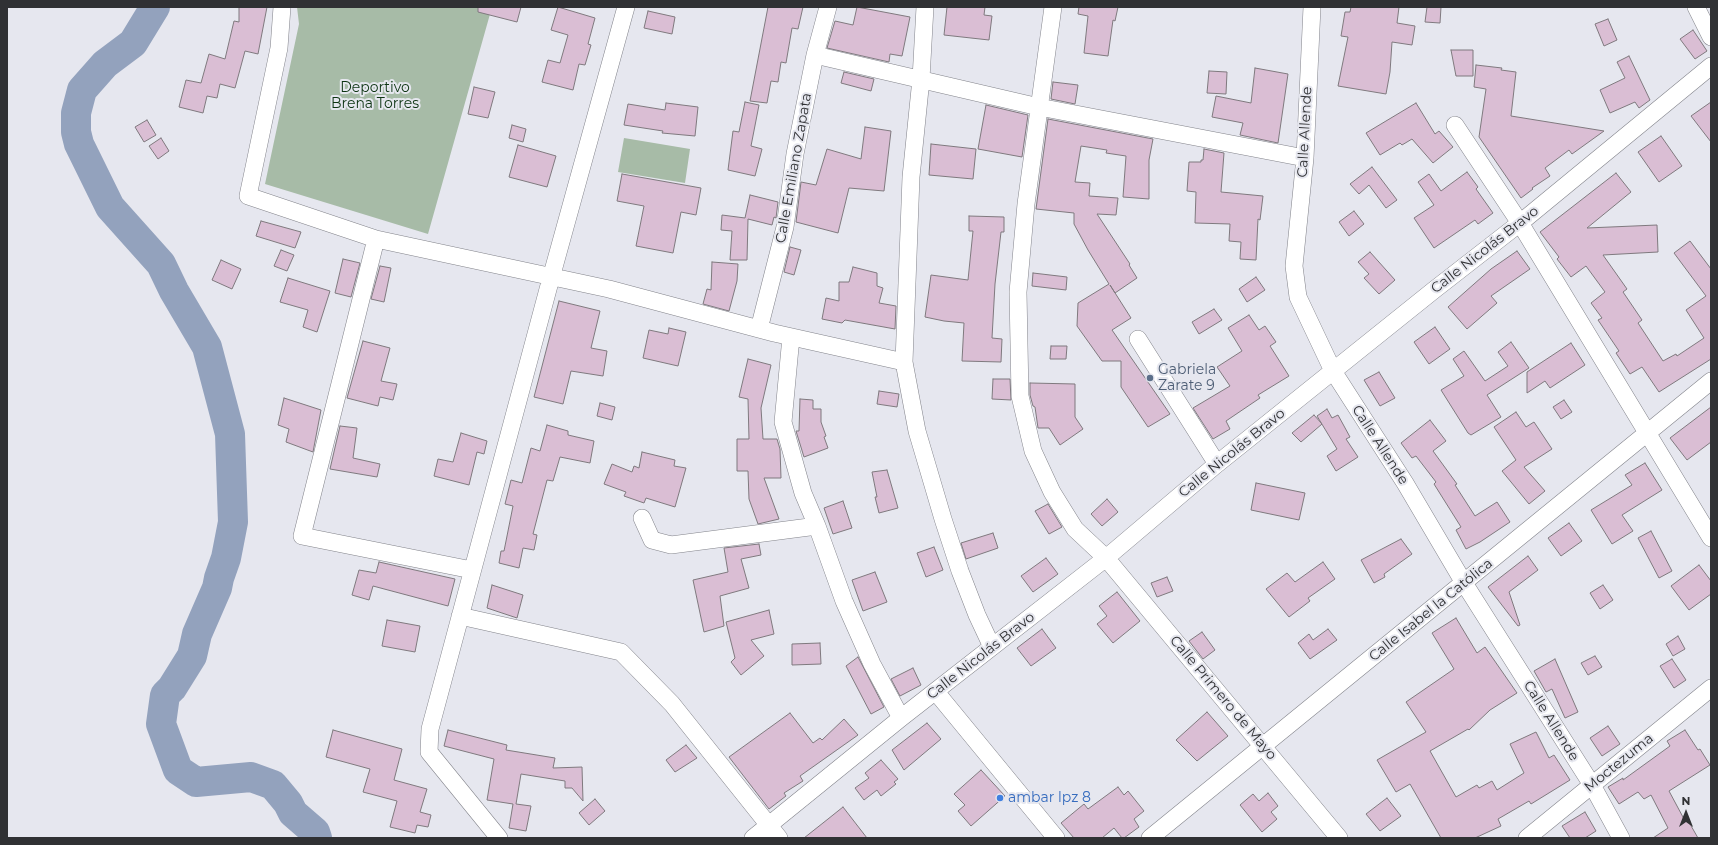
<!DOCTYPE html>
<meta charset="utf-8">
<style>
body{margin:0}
#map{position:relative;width:1718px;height:845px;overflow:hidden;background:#e6e7ef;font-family:Montserrat,sans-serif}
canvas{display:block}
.frame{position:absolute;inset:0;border:8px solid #303134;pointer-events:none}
.north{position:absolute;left:1666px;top:793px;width:40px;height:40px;-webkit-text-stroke:3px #e6e7ef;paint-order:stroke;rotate:0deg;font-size:11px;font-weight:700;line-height:16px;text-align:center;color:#303134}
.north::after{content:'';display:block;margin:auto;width:14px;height:18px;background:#303134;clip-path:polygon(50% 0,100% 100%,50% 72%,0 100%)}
</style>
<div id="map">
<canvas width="1718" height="845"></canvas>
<div class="frame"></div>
<div class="north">N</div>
</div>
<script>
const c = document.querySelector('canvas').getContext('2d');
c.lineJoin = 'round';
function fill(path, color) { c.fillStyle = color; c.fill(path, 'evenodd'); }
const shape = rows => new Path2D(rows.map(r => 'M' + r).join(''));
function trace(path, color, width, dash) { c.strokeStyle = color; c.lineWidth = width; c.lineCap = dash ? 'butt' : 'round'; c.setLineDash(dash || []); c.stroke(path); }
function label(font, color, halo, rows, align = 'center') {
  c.font = font + ' Montserrat,sans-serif'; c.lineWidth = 4; c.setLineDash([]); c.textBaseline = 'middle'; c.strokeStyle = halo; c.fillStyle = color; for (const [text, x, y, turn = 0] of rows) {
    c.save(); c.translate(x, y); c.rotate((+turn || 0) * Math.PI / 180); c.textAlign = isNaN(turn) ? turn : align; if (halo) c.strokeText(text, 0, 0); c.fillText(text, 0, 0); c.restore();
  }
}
const green = shape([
 [297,7,492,7,428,234,265,184,299,24],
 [624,138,690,149,685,183,618,172]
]);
const river = shape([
 [155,7,133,43,105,64,82,90,76,113,76,132,79,144,110,207,161,264,174,291,207,347,230,434,233,522,226,558,219,578,217,588,197,634,192,656,172,688,165,695,161,724,178,770,196,782,251,777,273,785,288,803,293,813,315,832,317,838]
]);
const building = shape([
 [239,7,267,7,258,54,245,51,235,88,220,84,217,98,207,96,203,113,179,107,186,80,201,83,209,54,225,59,234,21,239,22,239,7],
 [478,7,521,7,517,22,478,12,478,7],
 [558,7,595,18,588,44,591,45,585,65,579,64,573,90,542,82,548,60,560,63,568,35,551,30,558,7],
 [768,7,803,7,798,29,792,28,786,63,781,62,778,82,771,81,767,103,750,101,768,7],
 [857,7,910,17,902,56,890,54,889,62,827,48,835,21,853,25,857,7],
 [947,7,985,7,984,15,992,16,989,40,944,35,947,7],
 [1079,7,1118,7,1115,21,1113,20,1108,56,1084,53,1088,16,1078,14,1079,7],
 [1351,7,1399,7,1397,23,1415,26,1412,45,1392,42,1390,72,1386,94,1338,86,1348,37,1341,36,1345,12,1350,12,1351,7],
 [1427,7,1441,7,1440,23,1425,22,1427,7],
 [648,11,675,17,672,34,644,28,648,11],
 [1608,19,1617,40,1604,46,1595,24,1608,19],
 [1693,30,1707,51,1695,59,1680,39,1693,30],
 [1451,50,1473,50,1473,76,1456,76,1451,50],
 [1629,56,1650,100,1639,108,1635,102,1610,113,1600,90,1625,78,1617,62,1629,56],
 [1476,65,1502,68,1501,70,1516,72,1511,116,1604,131,1572,154,1569,150,1545,168,1550,176,1532,188,1533,189,1521,198,1479,137,1486,89,1474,87,1476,65],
 [1255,68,1288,74,1278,143,1240,135,1243,123,1212,117,1216,96,1251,103,1255,68],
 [1209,71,1227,72,1226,94,1207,93,1209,71],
 [844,72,874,79,871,91,841,83,844,72],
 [1053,82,1078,85,1075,104,1051,99,1053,82],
 [474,87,495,92,488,118,468,114,474,87],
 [745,102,759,105,751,146,762,149,755,176,728,170,733,131,739,132,745,102],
 [1711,102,1711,142,1691,116,1711,102],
 [666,103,698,107,695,136,662,133,663,131,624,125,628,104,665,110,666,103],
 [1416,103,1435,134,1439,131,1453,147,1433,163,1412,139,1402,145,1400,143,1380,155,1366,133,1416,103],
 [986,105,1028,115,1022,157,978,149,986,105],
 [1048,119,1153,139,1149,160,1149,199,1123,197,1126,156,1106,153,1107,150,1081,146,1075,182,1090,183,1089,196,1118,198,1116,215,1097,214,1130,264,1129,265,1137,278,1115,293,1110,285,1131,318,1112,330,1170,414,1148,427,1121,387,1121,361,1102,361,1077,326,1078,303,1109,284,1088,250,1074,224,1074,213,1036,209,1048,119],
 [147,120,156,135,144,142,135,127,147,120],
 [512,125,526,129,523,142,509,138,512,125],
 [865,127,891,131,884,191,849,188,838,233,796,222,801,182,816,185,827,149,861,159,865,127],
 [1661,136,1682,166,1659,182,1638,152,1661,136],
 [161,138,169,151,158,159,149,146,161,138],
 [931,144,976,149,973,179,929,175,931,144],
 [518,145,556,156,547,187,509,177,518,145],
 [1204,149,1224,153,1221,192,1263,196,1260,220,1258,219,1256,260,1240,259,1241,242,1229,241,1230,224,1195,223,1196,192,1187,191,1189,162,1201,162,1201,160,1203,160,1204,149],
 [1372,167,1397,200,1386,208,1369,185,1359,194,1350,184,1372,167],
 [1467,172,1478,187,1476,189,1493,213,1478,224,1475,220,1434,248,1414,218,1434,205,1418,182,1429,174,1441,191,1467,172],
 [1616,173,1631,192,1587,228,1657,225,1658,252,1603,255,1627,289,1623,292,1642,320,1638,323,1663,361,1676,354,1677,356,1704,338,1686,310,1706,296,1674,253,1690,241,1711,269,1711,359,1659,392,1642,367,1630,374,1616,353,1619,351,1598,320,1602,318,1591,303,1605,292,1586,266,1571,277,1557,259,1559,257,1540,232,1616,173],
 [622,174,701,188,696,215,681,212,673,253,636,246,644,206,617,201,622,174],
 [750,195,778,202,776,218,774,217,772,225,748,219,747,260,730,260,732,231,721,230,722,215,745,218,750,195],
 [1354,211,1364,224,1349,236,1339,222,1354,211],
 [969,216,1004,217,1004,232,1001,232,995,284,992,338,1002,339,1001,362,962,361,964,323,944,321,925,317,931,275,968,280,973,231,969,231,969,216],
 [261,221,301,232,295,248,256,236,261,221],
 [790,247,801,250,794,275,784,272,790,247],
 [281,250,294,255,287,271,274,266,281,250],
 [1517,251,1530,269,1491,296,1497,303,1467,329,1448,307,1491,269,1517,251],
 [1370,252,1395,280,1379,294,1364,278,1369,274,1358,262,1370,252],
 [343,259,360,263,351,297,335,293,343,259],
 [221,260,241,269,232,289,212,280,221,260],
 [712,262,738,264,737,281,729,311,703,304,707,289,711,290,712,262],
 [380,266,391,268,384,302,371,299,380,266],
 [853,267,877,273,877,286,883,288,879,303,896,306,895,329,845,320,842,323,822,319,826,298,839,301,839,282,849,282,853,267],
 [1033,273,1067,277,1066,290,1032,286,1033,273],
 [1256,277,1265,290,1247,302,1239,289,1256,277],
 [288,278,330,291,317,332,303,327,308,310,280,302,288,278],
 [559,301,600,311,591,348,607,351,603,376,571,371,563,404,534,397,559,301],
 [1214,309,1222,320,1199,334,1192,322,1214,309],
 [1249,315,1259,330,1265,326,1276,342,1270,346,1289,376,1258,395,1260,398,1226,421,1230,429,1213,439,1193,408,1230,386,1217,367,1242,351,1228,328,1249,315],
 [1435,327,1450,349,1429,364,1414,342,1435,327],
 [669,328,686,332,678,366,643,358,649,330,668,334,669,328],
 [363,341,390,348,381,381,397,384,393,400,380,397,378,406,347,398,363,341],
 [1511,342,1529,368,1487,395,1501,417,1471,435,1468,433,1441,390,1464,376,1453,359,1464,351,1485,381,1508,366,1498,352,1511,342],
 [1571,343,1585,365,1550,388,1545,381,1527,393,1527,372,1571,343],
 [1051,346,1067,346,1066,359,1050,359,1051,346],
 [748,359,771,365,761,408,763,439,777,439,780,449,781,478,764,478,779,519,758,524,749,499,748,471,737,471,737,439,749,439,748,399,739,397,748,359],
 [1379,372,1395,398,1380,406,1364,380,1379,372],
 [993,379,1010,379,1011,400,992,399,993,379],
 [1030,383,1075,384,1075,417,1083,429,1060,445,1049,428,1038,428,1035,407,1033,406,1030,395,1030,383],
 [879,391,899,394,897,407,877,404,879,391],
 [284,398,321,410,313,452,286,442,289,429,278,425,284,398],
 [800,399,813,400,813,409,821,409,821,422,826,436,824,437,828,448,804,457,796,431,799,431,800,399],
 [1564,400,1572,412,1561,419,1553,407,1564,400],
 [600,403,615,407,612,420,597,416,600,403],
 [1711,407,1711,442,1687,460,1670,438,1711,407],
 [1327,409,1332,418,1338,415,1350,437,1346,439,1358,457,1336,471,1327,456,1337,449,1317,416,1327,409],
 [1516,412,1526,427,1534,422,1552,449,1524,467,1545,491,1529,504,1502,471,1516,460,1494,427,1516,412],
 [1314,415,1322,424,1301,442,1292,433,1314,415],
 [1430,420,1446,441,1433,451,1457,484,1455,485,1475,516,1497,502,1510,522,1480,542,1466,549,1456,530,1461,527,1434,484,1436,482,1416,456,1412,458,1401,443,1430,420],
 [547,425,568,431,568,435,594,441,590,463,560,457,553,481,547,480,533,534,537,535,534,550,523,548,519,568,499,563,501,551,504,551,513,506,505,504,511,480,522,483,531,448,540,451,547,425],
 [340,426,357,428,353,458,380,464,377,477,330,469,340,426],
 [461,433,487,441,484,454,477,452,469,485,434,476,438,459,453,462,461,433],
 [642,452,675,460,674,466,686,468,675,507,646,498,644,503,624,496,626,492,604,484,612,464,632,472,634,466,639,468,642,452],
 [1645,463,1662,490,1622,515,1633,531,1612,544,1591,510,1632,485,1625,475,1645,463],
 [887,470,898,508,879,513,875,497,877,497,872,472,887,470],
 [1256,483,1305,493,1299,520,1251,510,1256,483],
 [1107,499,1118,512,1102,526,1091,514,1107,499],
 [843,501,852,528,833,534,824,508,843,501],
 [1048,504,1062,527,1049,534,1035,511,1048,504],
 [1569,523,1582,541,1561,556,1548,538,1569,523],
 [1651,531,1672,571,1659,578,1638,538,1651,531],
 [993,533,998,548,966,559,961,543,993,533],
 [1401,539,1412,554,1384,574,1385,577,1374,583,1361,560,1401,539],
 [759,544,761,555,741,559,749,588,720,596,724,626,704,632,693,580,728,572,724,548,759,544],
 [934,547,943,570,926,577,917,553,934,547],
 [1528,556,1538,570,1509,592,1520,625,1518,626,1488,587,1528,556],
 [1046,558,1058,574,1033,592,1021,576,1046,558],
 [379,562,455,579,448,606,373,586,369,600,352,595,359,570,376,573,379,562],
 [1323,562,1335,579,1308,598,1310,601,1289,617,1266,589,1287,573,1295,582,1323,562],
 [1699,565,1711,581,1711,594,1689,610,1671,586,1699,565],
 [875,572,887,602,863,611,852,580,875,572],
 [1167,577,1173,591,1157,597,1151,583,1167,577],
 [492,585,523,595,517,618,487,608,492,585],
 [1603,585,1613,600,1600,609,1590,593,1603,585],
 [1117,592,1140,621,1113,643,1097,624,1107,616,1099,606,1117,592],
 [769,610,774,634,751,640,764,656,741,675,731,662,735,658,726,622,769,610],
 [1456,618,1477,653,1485,647,1517,693,1490,710,1469,730,1468,729,1430,751,1456,797,1477,785,1479,788,1492,781,1497,790,1524,773,1510,744,1536,732,1549,758,1554,755,1570,780,1531,804,1529,801,1498,819,1501,826,1475,838,1441,838,1410,784,1396,792,1377,760,1426,732,1406,702,1454,669,1432,633,1456,618],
 [387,620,420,626,415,652,382,646,387,620],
 [1042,629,1056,648,1031,666,1017,648,1042,629],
 [1328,629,1337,640,1310,659,1298,643,1309,634,1313,640,1328,629],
 [1202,632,1215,650,1203,659,1189,641,1202,632],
 [1678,636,1685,649,1673,656,1666,644,1678,636],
 [820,643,821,664,792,665,792,644,820,643],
 [1595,656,1602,667,1588,675,1581,663,1595,656],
 [858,657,884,707,871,714,846,666,858,657],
 [1555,659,1578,712,1565,718,1552,689,1546,692,1534,671,1555,659],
 [1672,659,1686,680,1674,688,1660,666,1672,659],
 [913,668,921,685,900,696,891,679,913,668],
 [1207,712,1228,736,1197,761,1176,740,1207,712],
 [790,713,813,743,820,738,822,740,844,719,858,735,800,776,803,781,784,793,786,796,769,809,729,757,790,713],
 [927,723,941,739,904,770,892,750,927,723],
 [1608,726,1620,744,1602,756,1590,738,1608,726],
 [333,730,402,749,394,780,427,789,420,812,431,815,428,827,417,825,415,833,390,827,397,801,363,792,370,769,326,757,333,730],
 [448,730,507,745,506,750,555,758,553,768,582,767,583,801,572,788,565,788,565,781,521,774,516,804,531,806,526,831,509,828,513,804,487,800,494,759,444,746,448,730],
 [1685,730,1698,750,1700,749,1710,765,1669,791,1684,819,1686,817,1698,838,1653,838,1668,828,1651,795,1644,799,1638,792,1619,804,1608,787,1623,778,1623,780,1670,746,1667,741,1685,730],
 [686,745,697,758,675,772,666,760,686,745],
 [881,760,898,779,894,782,896,784,881,796,877,790,864,800,855,788,869,778,865,773,881,760],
 [981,770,1005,796,971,826,958,811,965,805,954,794,981,770],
 [1118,787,1124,795,1128,791,1144,811,1134,819,1139,827,1124,838,1122,838,1114,828,1102,838,1074,838,1061,823,1084,804,1088,809,1118,787],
 [1268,793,1278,806,1271,812,1277,819,1262,832,1240,805,1253,794,1259,801,1268,793],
 [1387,798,1401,816,1380,831,1366,814,1387,798],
 [595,799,605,811,589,825,579,813,595,799],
 [843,807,867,838,804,838,828,819,843,807],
 [1585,812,1596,831,1585,838,1570,838,1562,826,1585,812]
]);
const minor = shape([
 [282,7,279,48,248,196,376,239,609,289,774,333,904,362],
 [925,7,921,79,911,177,904,362,917,431,943,519,960,571,977,615,992,647],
 [1053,7,1026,204,1018,292,1020,396,1033,451,1052,492,1075,529,1106,558,1339,838],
 [1312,7,1305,158,1294,266,1298,297,1333,371,1405,483,1464,583,1592,785,1621,838],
 [1696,7,1711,37],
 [815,55,1039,107,1305,158],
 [1455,125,1520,223,1711,538],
 [376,239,302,536,472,570],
 [759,329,785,227,795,154,815,55,828,7],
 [791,337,783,422,803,493,817,526,844,601,872,664,901,718],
 [1138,339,1217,464],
 [642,518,652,540,671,545,817,526],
 [460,616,621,652,672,704,779,838],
 [936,692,1056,838],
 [499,838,429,752,430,729,551,278,626,7],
 [753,838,901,718,1106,558,1217,464,1434,290,1520,223,1711,66],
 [1150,838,1711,381],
 [1527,838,1711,688]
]);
const markers = [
 [1150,378,4,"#5c6f8a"],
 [1000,798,4,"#3f7fe0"]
];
const parkNames = [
 ["Deportivo",375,88],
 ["Brena Torres",375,104]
];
const streetNames = [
 ["Calle Allende",1305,132,-87],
 ["Calle Emiliano Zapata",794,168,-80],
 ["Calle Nicolás Bravo",1485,250,-38],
 ["Calle Allende",1380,445,57],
 ["Calle Nicolás Bravo",1232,453,-39],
 ["Calle Isabel la Católica",1431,610,-39],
 ["Calle Nicolás Bravo",981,656,-38],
 ["Calle Primero de Mayo",1223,698,50],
 ["Calle Allende",1551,721,58],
 ["Moctezuma",1619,763,-39]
];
const serviceNames = [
 ["Gabriela",1158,370],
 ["Zarate 9",1158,386]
];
const shopNames = [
 ["ambar lpz 8",1008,798]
];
fill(green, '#a7bba7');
trace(river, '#93a2bd', 30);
fill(building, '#dabed4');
trace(building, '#7f797e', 1);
trace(minor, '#83848b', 18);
trace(minor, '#fff', 17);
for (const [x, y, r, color] of markers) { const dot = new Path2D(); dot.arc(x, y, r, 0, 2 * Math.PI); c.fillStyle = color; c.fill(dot); trace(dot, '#e6e7ef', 1.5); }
label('14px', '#0d3412', '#e6e7ef', parkNames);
label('14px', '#303134', '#e6e7ef', streetNames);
label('14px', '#4e5e75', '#e6e7ef', serviceNames, 'left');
label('14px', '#366cbe', '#e6e7ef', shopNames, 'left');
</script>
